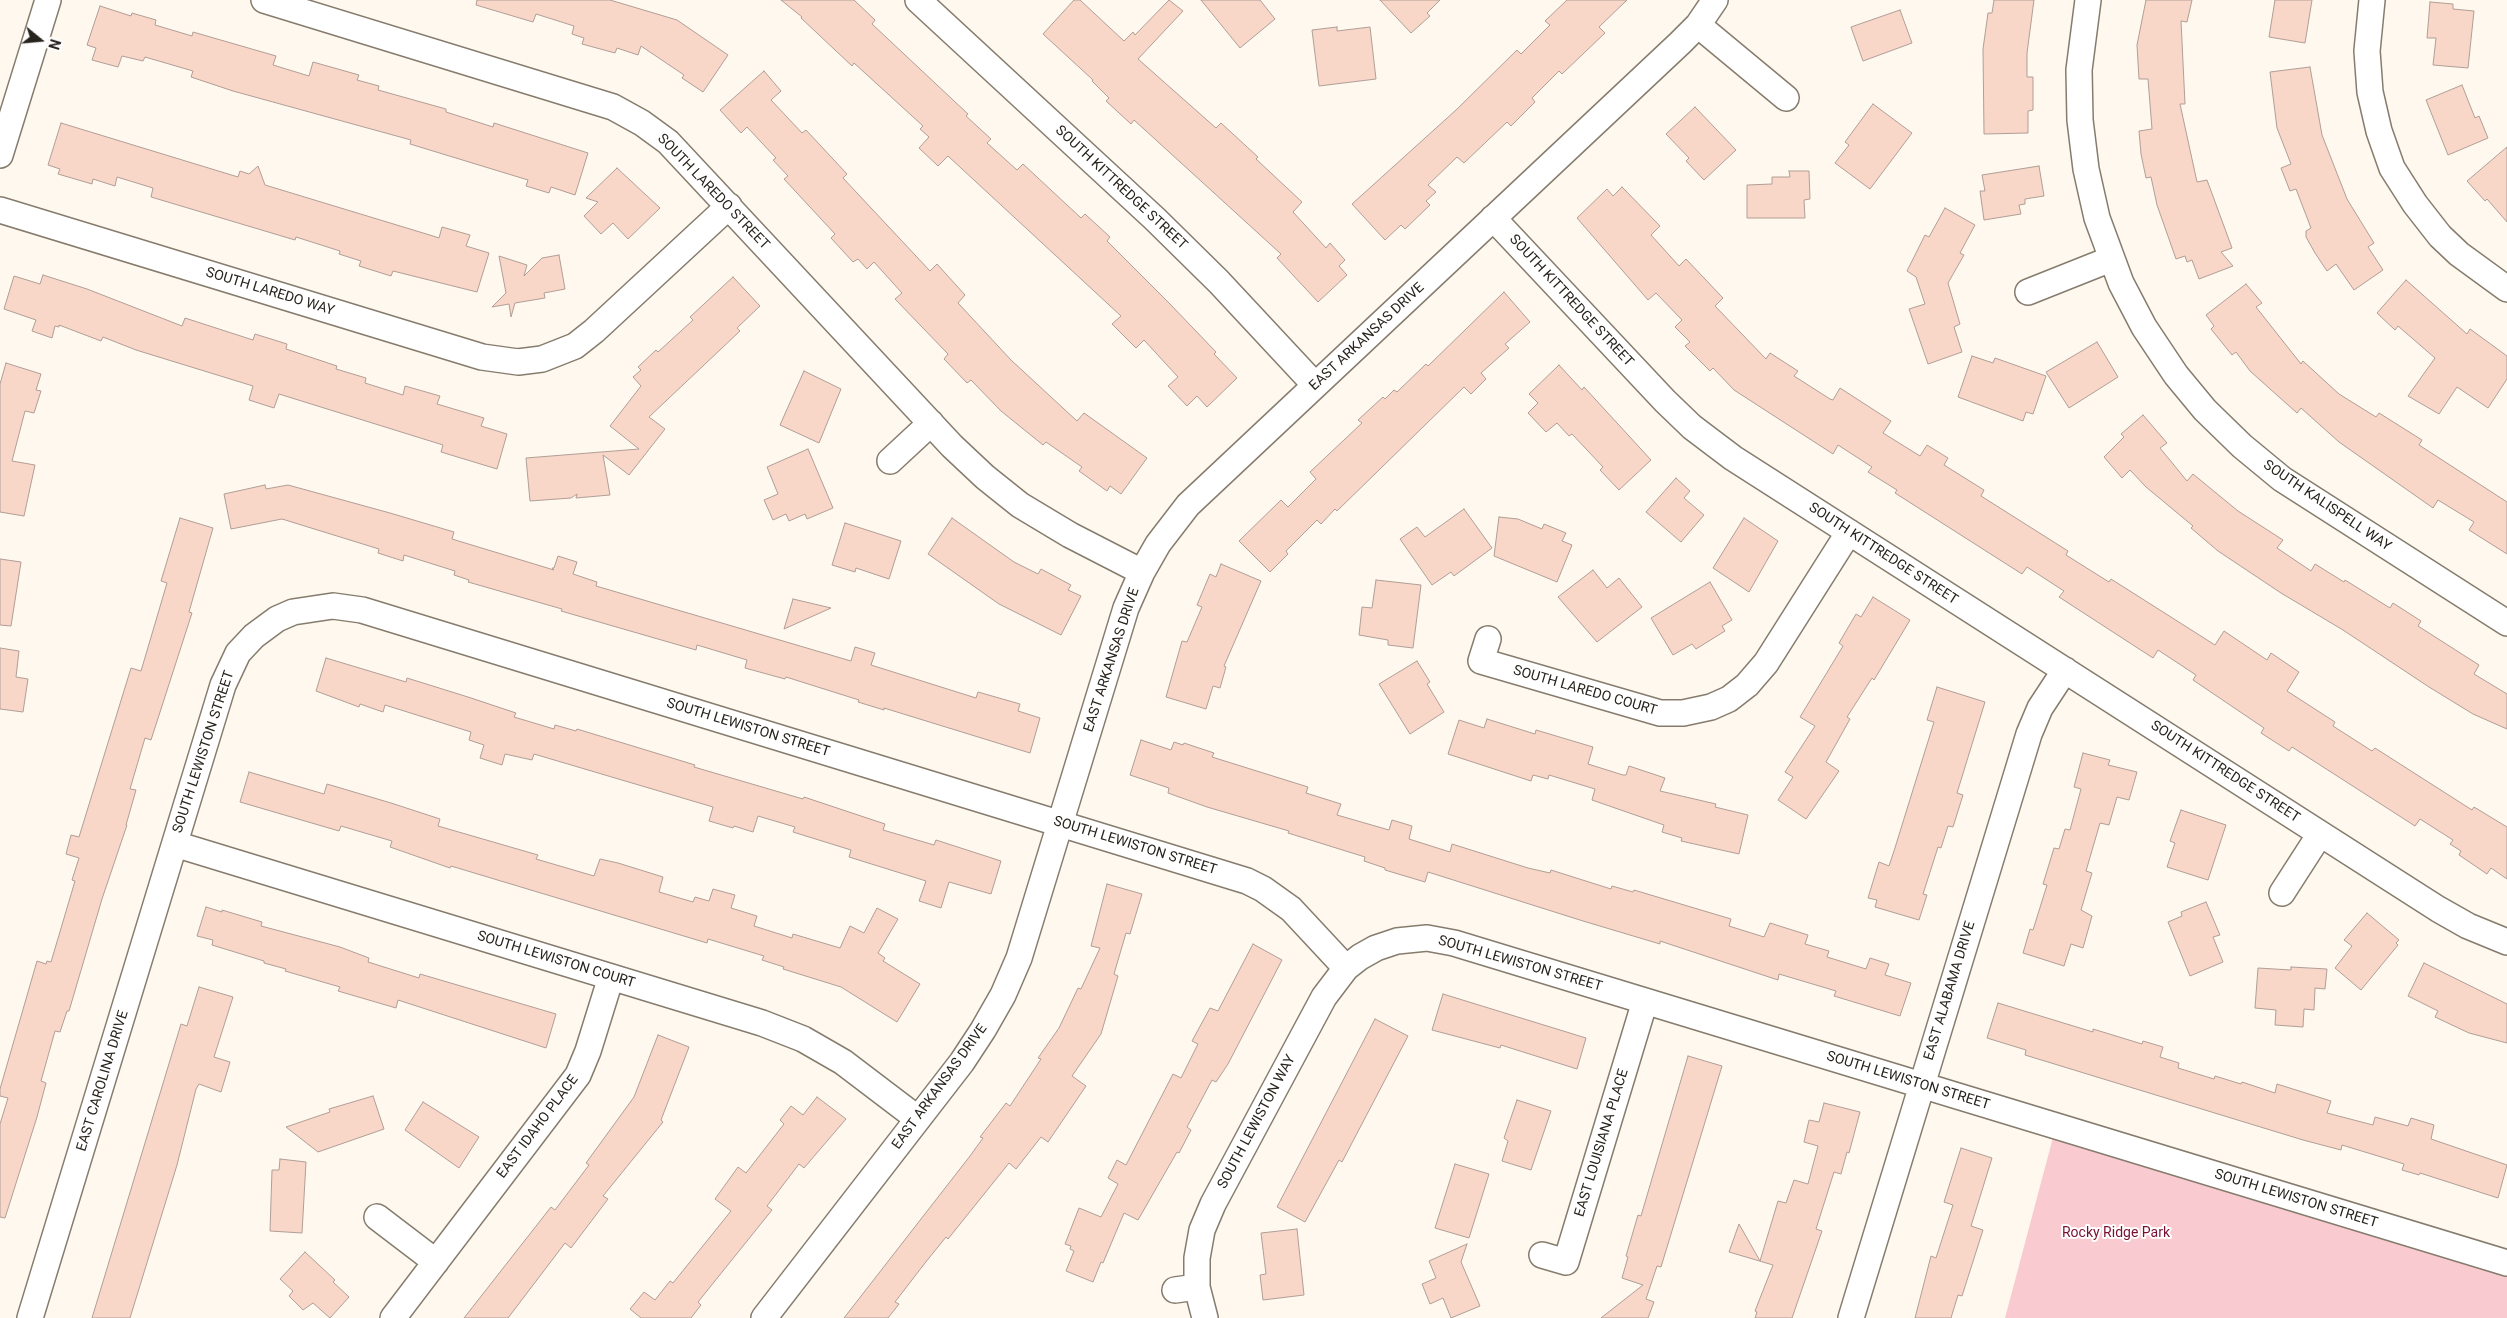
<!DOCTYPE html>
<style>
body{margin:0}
#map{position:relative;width:2507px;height:1318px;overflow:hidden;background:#fef8ee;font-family:Roboto,sans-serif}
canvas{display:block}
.north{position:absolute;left:15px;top:15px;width:50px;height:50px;-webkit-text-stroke:4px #fff;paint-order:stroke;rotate:107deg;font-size:14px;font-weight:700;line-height:20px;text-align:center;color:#27231d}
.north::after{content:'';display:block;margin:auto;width:18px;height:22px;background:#27231d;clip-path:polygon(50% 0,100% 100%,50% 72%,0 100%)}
</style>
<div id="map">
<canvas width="2507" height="1318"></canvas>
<div class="north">N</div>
</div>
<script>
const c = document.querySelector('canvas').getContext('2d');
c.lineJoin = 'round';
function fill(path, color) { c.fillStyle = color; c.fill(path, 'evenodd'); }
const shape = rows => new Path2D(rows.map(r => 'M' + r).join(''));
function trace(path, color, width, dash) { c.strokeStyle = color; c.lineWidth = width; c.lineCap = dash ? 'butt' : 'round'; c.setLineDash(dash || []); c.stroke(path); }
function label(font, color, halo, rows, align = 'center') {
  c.font = font + ' Roboto,sans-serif'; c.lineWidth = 4; c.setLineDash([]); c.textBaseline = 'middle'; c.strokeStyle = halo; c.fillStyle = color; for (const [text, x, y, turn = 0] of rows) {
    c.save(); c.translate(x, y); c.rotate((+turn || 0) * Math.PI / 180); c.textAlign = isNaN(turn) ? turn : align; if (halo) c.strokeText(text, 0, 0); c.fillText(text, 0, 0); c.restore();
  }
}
const green = shape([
 [2056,1126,2507,1263,2507,1318,2005,1318]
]);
const building = shape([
 [477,0,610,0,677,20,728,55,703,92,682,78,684,75,641,46,638,55,617,48,615,53,582,44,584,38,572,34,574,26,536,14,533,22,476,5,477,0],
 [781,0,854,0,875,20,872,24,968,114,966,116,991,139,987,143,1017,170,1023,164,1081,218,1085,214,1110,237,1107,241,1170,304,1216,352,1214,354,1237,378,1207,407,1197,396,1187,406,1168,386,1178,377,1144,340,1136,348,1112,324,1121,316,948,156,938,166,919,148,929,137,920,129,923,126,854,63,852,66,801,18,802,17,781,0],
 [1074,0,1080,0,1124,41,1133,32,1135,35,1169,0,1183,11,1138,59,1216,128,1221,123,1258,157,1256,159,1302,202,1293,212,1326,248,1330,243,1345,260,1339,266,1347,275,1318,302,1277,258,1281,254,1134,120,1131,124,1106,101,1109,98,1092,81,1093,80,1043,34,1074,0],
 [1201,0,1260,0,1275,19,1240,48,1201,0],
 [1380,0,1440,0,1427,13,1430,16,1411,33,1380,0],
 [1567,0,1627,0,1599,27,1605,33,1562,74,1559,71,1532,98,1535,102,1511,126,1507,122,1464,163,1457,157,1428,185,1436,192,1426,201,1430,205,1405,229,1401,225,1385,240,1352,204,1456,110,1517,50,1521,54,1550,25,1545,21,1567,0],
 [1994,0,2034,0,2027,53,2027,77,2033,77,2033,110,2028,111,2028,133,1984,134,1983,49,1988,13,1992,13,1994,0],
 [2146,0,2192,0,2187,22,2181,21,2185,104,2180,104,2197,182,2207,180,2232,248,2221,252,2233,266,2199,279,2192,260,2187,262,2185,256,2176,259,2157,205,2151,177,2146,178,2141,154,2139,131,2152,129,2148,79,2139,79,2137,45,2146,0],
 [2275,0,2312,0,2305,43,2269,37,2275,0],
 [2430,2,2453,4,2453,9,2474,11,2468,68,2433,65,2436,38,2427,38,2430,2],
 [100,6,131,16,132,13,156,20,155,25,192,36,193,32,276,56,273,65,309,76,313,62,359,75,357,80,379,86,378,90,446,109,446,112,493,127,494,123,588,153,575,195,551,187,549,193,526,186,528,180,410,144,411,140,233,91,191,77,193,71,145,57,143,61,122,56,118,67,92,60,96,48,87,45,100,6],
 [1900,10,1912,43,1863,61,1851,27,1900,10],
 [1337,27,1337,31,1370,27,1376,79,1319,86,1312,30,1337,27],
 [2310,67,2322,135,2347,199,2374,243,2368,247,2383,270,2354,290,2336,264,2327,271,2315,253,2306,237,2306,231,2311,228,2296,189,2290,191,2281,168,2291,164,2277,128,2270,72,2310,67],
 [764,71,781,91,771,100,802,133,806,130,847,174,843,178,930,271,937,264,965,295,958,303,1011,360,1077,421,1084,413,1147,458,1121,494,1110,486,1107,491,1079,471,1082,467,1046,442,1043,445,1001,411,971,380,967,383,944,359,948,354,895,299,902,293,874,262,867,269,858,259,853,262,831,238,835,234,784,179,788,176,773,160,776,158,747,127,741,133,720,110,764,71],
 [2462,85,2475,118,2479,116,2488,138,2448,155,2426,100,2462,85],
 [1873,104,1912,133,1870,189,1835,163,1849,145,1845,142,1873,104],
 [1695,107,1736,150,1704,180,1686,161,1689,158,1666,134,1695,107],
 [61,123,238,177,240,171,249,174,258,166,265,185,433,236,439,238,442,227,470,235,466,246,489,253,477,292,393,271,391,276,359,266,361,261,339,254,340,251,296,237,295,240,151,197,153,188,117,177,115,186,93,179,92,184,58,174,60,169,48,165,61,123],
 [2507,147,2507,222,2487,199,2485,201,2467,181,2507,147],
 [2039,166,2044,196,2025,199,2025,204,2019,205,2021,214,1984,220,1980,191,1985,191,1982,175,2039,166],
 [617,168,660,208,628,239,613,223,601,234,584,216,598,202,586,198,617,168],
 [1789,171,1809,171,1810,199,1804,200,1805,218,1747,218,1747,185,1772,184,1772,177,1790,177,1789,171],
 [1622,187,1660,226,1651,235,1679,266,1686,259,1723,298,1715,306,1766,359,1770,353,1798,371,1794,376,1830,399,1833,400,1840,388,1891,421,1883,433,1920,456,1927,445,1948,458,1944,465,1984,490,1981,496,2068,551,2066,555,2109,582,2111,579,2215,645,2224,631,2267,660,2271,653,2299,672,2287,691,2335,722,2333,726,2372,751,2375,748,2472,810,2474,807,2507,827,2507,879,2491,868,2487,874,2459,855,2461,851,2450,844,2453,840,2420,819,2415,826,2292,747,2289,751,2261,733,2264,728,2193,680,2196,675,2158,650,2153,658,2059,597,2064,591,2027,567,2022,574,1895,493,1897,490,1868,472,1872,467,1838,445,1833,454,1734,390,1713,368,1710,371,1685,346,1690,342,1675,327,1682,320,1656,293,1648,300,1577,218,1607,189,1613,196,1622,187],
 [1945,208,1975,225,1960,253,1964,255,1948,283,1960,324,1954,327,1962,352,1928,364,1909,309,1925,304,1916,277,1907,271,1925,235,1929,237,1945,208],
 [559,255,565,289,544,293,545,298,515,303,511,317,509,304,492,307,506,293,499,256,527,265,524,276,542,258,559,255],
 [43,275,87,289,182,326,185,318,253,340,255,334,287,344,286,349,337,366,336,369,366,378,365,383,403,395,405,386,440,396,437,404,484,418,481,426,507,434,497,469,441,452,443,445,279,394,274,408,249,400,253,386,136,350,103,337,101,341,59,325,59,327,55,326,52,338,32,331,36,320,4,309,14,276,40,284,43,275],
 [733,277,760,306,737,328,740,331,649,417,665,429,629,475,603,455,610,495,576,498,577,494,571,498,530,501,526,458,639,449,610,426,641,386,633,377,641,370,638,367,656,350,658,352,693,320,690,317,733,277],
 [2406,280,2467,334,2470,329,2507,356,2507,379,2488,408,2457,387,2439,414,2408,396,2435,358,2398,326,2395,330,2377,313,2406,280],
 [2246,284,2262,303,2256,307,2301,364,2303,361,2339,394,2376,417,2379,413,2422,440,2419,445,2507,502,2507,554,2469,530,2474,522,2438,500,2433,508,2339,442,2301,408,2297,413,2250,371,2236,352,2232,355,2211,329,2214,326,2206,315,2246,284],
 [1504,292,1530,322,1505,344,1509,348,1481,373,1486,379,1471,394,1464,387,1337,511,1335,509,1321,524,1317,520,1286,551,1288,554,1270,572,1239,541,1281,500,1288,507,1316,479,1310,472,1362,423,1358,420,1383,397,1385,399,1394,390,1397,392,1426,364,1428,366,1504,292],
 [2097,342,2118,377,2069,408,2046,372,2097,342],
 [1972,356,1993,363,1995,358,2046,376,2033,414,2026,412,2023,421,1958,397,1972,356],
 [6,363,41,374,36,390,41,391,34,413,25,411,12,461,35,465,24,516,0,512,0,384,6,363],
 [1559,365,1582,390,1584,387,1651,460,1619,490,1600,470,1603,467,1572,434,1569,436,1557,423,1546,432,1528,413,1538,403,1529,394,1559,365],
 [804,371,841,389,819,443,780,425,804,371],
 [2143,415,2167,443,2160,448,2187,481,2193,474,2238,511,2283,540,2277,548,2311,571,2315,564,2344,582,2345,580,2390,608,2393,603,2421,621,2418,626,2479,665,2474,674,2507,694,2507,729,2473,714,2429,687,2343,630,2281,593,2218,551,2191,528,2193,526,2146,487,2130,470,2122,478,2104,457,2124,437,2121,434,2143,415],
 [808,449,833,508,807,519,805,514,789,521,786,514,773,520,764,500,778,494,767,467,808,449],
 [1676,478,1690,491,1684,498,1704,515,1681,542,1646,512,1676,478],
 [265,485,266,489,288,485,390,513,454,532,452,539,554,570,552,568,554,568,558,556,577,562,573,574,597,582,596,586,851,661,855,647,875,653,871,665,976,698,978,692,1020,704,1018,711,1040,718,1030,753,884,708,884,710,858,702,859,700,786,677,785,679,745,668,747,660,697,645,696,650,561,611,562,609,468,582,469,580,454,575,455,571,404,555,403,561,378,553,379,549,282,519,231,529,224,494,265,485],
 [1464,509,1492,548,1454,576,1451,572,1432,585,1400,539,1417,527,1425,537,1464,509],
 [1499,517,1518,519,1542,529,1544,524,1566,533,1562,541,1572,545,1557,582,1494,556,1499,517],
 [180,518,213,528,189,612,192,613,151,740,145,738,130,789,136,790,126,825,127,825,102,899,69,1011,67,1011,60,1032,55,1031,41,1081,46,1083,37,1117,5,1218,0,1217,0,1124,8,1098,0,1096,0,1089,37,961,46,964,47,961,51,962,75,881,72,880,79,858,66,854,71,835,79,837,131,668,141,671,167,583,161,581,180,518],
 [952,518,1014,562,1038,574,1041,569,1071,585,1068,590,1081,596,1061,635,999,604,928,554,952,518],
 [1744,518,1778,541,1749,592,1713,568,1744,518],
 [845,523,901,541,889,579,856,568,855,572,832,565,845,523],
 [0,559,21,562,11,626,0,625,0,559],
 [1221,564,1261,581,1224,666,1226,667,1220,688,1213,686,1206,709,1166,697,1182,641,1187,642,1202,607,1197,605,1210,574,1216,577,1221,564],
 [1593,570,1607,588,1619,578,1642,607,1597,642,1558,597,1593,570],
 [1376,580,1421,585,1413,648,1388,645,1388,640,1359,635,1362,607,1372,608,1376,580],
 [1710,582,1732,620,1722,626,1725,631,1696,649,1692,644,1673,655,1651,618,1710,582],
 [1873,597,1910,620,1874,680,1872,678,1847,717,1850,719,1826,762,1839,771,1806,819,1778,800,1793,777,1785,772,1815,726,1800,717,1843,646,1839,643,1856,614,1861,617,1873,597],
 [793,599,831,608,784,629,793,599],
 [0,648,19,651,16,677,28,679,23,712,0,709,0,648],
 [326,658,406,682,407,678,468,697,516,713,514,717,554,729,555,725,576,731,577,729,695,765,694,767,803,799,804,797,885,824,883,830,934,845,936,840,1001,861,991,894,949,882,941,908,919,901,926,881,849,857,851,850,793,832,795,827,758,816,753,832,734,826,733,828,709,821,713,807,534,754,532,760,505,754,502,765,480,758,484,745,469,740,471,732,385,705,383,712,360,704,359,707,316,691,326,658],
 [1417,661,1430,682,1427,684,1444,712,1410,734,1379,684,1417,661],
 [1937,687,1985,702,1957,793,1963,795,1953,827,1948,826,1941,848,1938,847,1923,894,1927,895,1919,920,1875,907,1877,900,1868,898,1879,862,1889,866,1894,851,1934,722,1927,720,1937,687],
 [1487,719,1535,734,1536,730,1593,747,1588,764,1623,775,1626,775,1629,766,1665,778,1660,791,1716,804,1715,807,1748,815,1739,854,1681,841,1682,838,1662,832,1664,825,1592,800,1595,789,1549,775,1548,779,1533,775,1531,781,1448,754,1459,720,1484,728,1487,719],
 [1141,740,1171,750,1174,742,1183,745,1184,743,1214,753,1212,757,1308,787,1306,793,1341,804,1337,815,1389,830,1392,820,1412,826,1409,839,1450,852,1452,844,1528,868,1550,873,1551,870,1611,889,1612,886,1633,892,1634,890,1731,919,1729,926,1764,937,1770,923,1808,935,1805,944,1829,951,1827,957,1866,969,1870,958,1889,964,1885,975,1911,983,1900,1016,1834,996,1836,991,1779,974,1778,980,1660,941,1660,944,1583,921,1428,872,1425,882,1385,870,1385,868,1364,861,1365,857,1288,833,1289,831,1207,807,1168,793,1169,788,1130,775,1141,740],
 [2083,753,2110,760,2108,765,2137,772,2129,800,2117,797,2109,825,2100,823,2086,871,2092,873,2081,910,2092,916,2083,948,2071,944,2064,966,2023,953,2030,929,2033,930,2047,885,2043,884,2054,848,2059,849,2065,829,2070,830,2081,789,2074,787,2083,753],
 [249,772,324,794,327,784,391,803,440,819,438,826,538,855,536,859,594,876,600,859,618,863,663,877,659,892,693,902,695,897,709,901,713,889,735,895,731,908,757,916,754,926,792,938,793,934,840,948,850,926,864,933,877,908,898,919,878,953,885,958,883,961,920,984,897,1022,841,987,783,969,784,967,762,960,764,956,708,939,707,943,451,866,450,868,390,847,392,841,341,826,339,831,240,802,249,772],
 [2181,810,2226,825,2208,880,2167,867,2175,843,2170,841,2181,810],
 [1107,884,1142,894,1130,934,1126,933,1114,974,1118,976,1101,1034,1072,1076,1086,1086,1048,1142,1041,1137,1016,1169,1009,1163,948,1239,946,1237,925,1263,895,1302,899,1304,888,1318,844,1318,970,1156,983,1138,980,1137,1006,1103,1010,1106,1041,1059,1038,1058,1059,1028,1078,988,1081,989,1100,948,1091,946,1107,884],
 [2206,902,2220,935,2213,937,2223,962,2190,976,2168,922,2182,916,2181,912,2206,902],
 [206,907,222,912,222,910,262,922,261,926,340,947,369,958,368,962,419,978,420,974,556,1014,546,1048,398,1000,396,1008,338,991,340,987,285,971,286,969,264,963,264,961,212,945,213,940,197,936,206,907],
 [2367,913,2399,940,2396,943,2398,945,2361,990,2335,968,2352,946,2344,940,2367,913],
 [1253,944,1282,960,1228,1064,1216,1082,1212,1080,1187,1127,1191,1130,1179,1153,1177,1152,1138,1220,1124,1213,1103,1263,1101,1262,1093,1282,1066,1271,1074,1251,1070,1249,1071,1246,1065,1244,1079,1208,1101,1217,1118,1184,1108,1178,1117,1160,1126,1165,1173,1074,1181,1078,1198,1044,1192,1041,1210,1008,1218,1011,1253,944],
 [2424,963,2507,1004,2507,1043,2469,1033,2435,1017,2438,1011,2408,996,2424,963],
 [2291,967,2327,969,2325,989,2315,988,2314,1010,2304,1009,2303,1027,2275,1025,2276,1010,2255,1008,2258,968,2291,970,2291,967],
 [199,987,233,997,214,1057,230,1062,221,1092,199,1084,196,1089,177,1165,130,1318,92,1318,181,1024,187,1026,199,987],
 [1443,994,1586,1038,1577,1069,1501,1045,1500,1048,1432,1030,1443,994],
 [1998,1003,2093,1032,2093,1029,2142,1044,2143,1041,2163,1047,2160,1057,2179,1063,2178,1068,2214,1079,2215,1076,2241,1084,2242,1082,2275,1093,2277,1084,2331,1101,2327,1113,2373,1125,2375,1117,2408,1126,2411,1118,2434,1125,2431,1139,2507,1165,2498,1198,2420,1173,2419,1175,2402,1170,2404,1164,2342,1145,2341,1150,2303,1140,2025,1055,2026,1050,1987,1038,1998,1003],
 [1375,1019,1408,1036,1342,1162,1339,1160,1305,1222,1277,1207,1375,1019],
 [658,1035,689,1047,661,1120,663,1122,603,1196,608,1199,571,1248,565,1243,508,1318,464,1318,551,1207,555,1210,589,1165,586,1163,634,1097,658,1035],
 [1688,1056,1722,1066,1661,1267,1657,1266,1646,1299,1654,1302,1648,1318,1601,1318,1643,1285,1622,1278,1628,1257,1626,1256,1638,1215,1641,1216,1688,1056],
 [373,1096,384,1129,318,1152,286,1127,330,1112,329,1109,373,1096],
 [817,1097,846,1119,804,1168,799,1164,767,1206,772,1210,698,1302,701,1305,691,1318,641,1318,630,1309,644,1292,655,1300,670,1281,673,1283,731,1211,715,1199,738,1167,746,1173,784,1124,780,1120,791,1106,803,1115,817,1097],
 [1517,1100,1551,1111,1531,1170,1502,1161,1508,1141,1504,1138,1517,1100],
 [423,1102,479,1137,459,1168,405,1130,423,1102],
 [1824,1103,1860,1112,1849,1153,1847,1152,1841,1174,1834,1172,1816,1229,1822,1231,1792,1318,1755,1318,1757,1312,1755,1311,1773,1265,1729,1252,1739,1224,1760,1261,1778,1201,1786,1203,1794,1180,1808,1184,1818,1146,1804,1142,1809,1120,1819,1122,1824,1103],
 [1961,1148,1992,1158,1971,1226,1983,1230,1962,1296,1958,1295,1951,1318,1915,1318,1931,1256,1936,1258,1953,1205,1944,1202,1961,1148],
 [280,1159,306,1162,302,1233,270,1231,272,1170,279,1170,280,1159],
 [1455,1164,1489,1174,1469,1238,1435,1228,1455,1164],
 [1297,1229,1304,1295,1263,1300,1260,1275,1266,1274,1261,1233,1297,1229],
 [1467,1244,1461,1262,1480,1306,1451,1318,1443,1298,1430,1304,1422,1284,1436,1278,1429,1261,1467,1244],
 [305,1252,335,1280,333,1282,349,1297,330,1318,313,1303,303,1310,289,1296,293,1291,280,1279,305,1252]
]);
const street = shape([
 [264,0,613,107,642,123,668,142,952,446,985,477,1020,505,1070,535,1142,572],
 [918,0,1155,219,1219,282,1315,385],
 [2088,0,2079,70,2080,120,2086,169,2097,218,2121,283,2144,327,2176,375,2205,410,2242,446,2282,479,2507,623],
 [2372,0,2367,51,2370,92,2379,131,2392,168,2415,204,2440,236,2459,254,2507,289],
 [1698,25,1786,98],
 [0,155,48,0],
 [0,210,482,357,518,362,542,359,575,346,594,331,729,206],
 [1493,218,1665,401,1692,427,1733,458,2438,909,2468,926,2507,942],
 [2028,292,2111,259],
 [890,461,931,423],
 [1488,639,1481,661,1660,713,1683,713,1711,707,1729,699,1747,685,1766,663,1849,532],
 [175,844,762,1023,803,1039,843,1062,918,1119],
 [2282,893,2320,834],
 [377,1217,436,1262],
 [1542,1255,1566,1262,1645,1001],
 [1175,1290,1197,1287],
 [30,1318,223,685,238,653,254,636,277,619,293,612,333,606,362,610,1247,881,1263,889,1291,909,1346,968],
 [393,1318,578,1075,588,1051,611,977],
 [764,1318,962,1062,983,1030,1003,995,1019,958,1126,608,1142,572,1158,544,1188,505,1680,43,1698,25,1715,0],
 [1205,1318,1197,1287,1197,1258,1202,1230,1213,1204,1324,997,1346,968,1360,957,1376,948,1397,941,1427,938,1454,943,2507,1263],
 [1851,1318,2029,734,2040,708,2065,670]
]);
const streetNames = [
 ["SOUTH KITTREDGE STREET",1121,188,43],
 ["SOUTH LAREDO STREET",713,192,46],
 ["SOUTH LAREDO WAY",270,292,17],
 ["SOUTH KITTREDGE STREET",1571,301,47],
 ["EAST ARKANSAS DRIVE",1367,337,-43],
 ["SOUTH KALISPELL WAY",2327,506,34],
 ["SOUTH KITTREDGE STREET",1883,554,33],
 ["EAST ARKANSAS DRIVE",1112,660,-72],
 ["SOUTH LAREDO COURT",1585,691,16],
 ["SOUTH LEWISTON STREET",748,728,17],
 ["SOUTH LEWISTON STREET",204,752,-72],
 ["SOUTH KITTREDGE STREET",2225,772,33],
 ["SOUTH LEWISTON STREET",1135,846,17],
 ["SOUTH LEWISTON COURT",556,960,17],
 ["SOUTH LEWISTON STREET",1520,964,16],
 ["EAST ALABAMA DRIVE",1950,991,-73],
 ["EAST CAROLINA DRIVE",103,1081,-73],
 ["SOUTH LEWISTON STREET",1908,1081,17],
 ["EAST ARKANSAS DRIVE",940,1087,-54],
 ["SOUTH LEWISTON WAY",1257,1122,-62],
 ["EAST IDAHO PLACE",538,1127,-53],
 ["EAST LOUISIANA PLACE",1602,1143,-73],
 ["SOUTH LEWISTON STREET",2296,1199,17]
];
const parkNames = [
 ["Rocky Ridge Park",2116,1233]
];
fill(green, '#f9cbd1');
fill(building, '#f8d6c8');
trace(building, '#b19e96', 1);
trace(street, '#867c6d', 28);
trace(street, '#fff', 25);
label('14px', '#27231d', '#fff', streetNames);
label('14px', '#781032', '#fff', parkNames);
</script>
